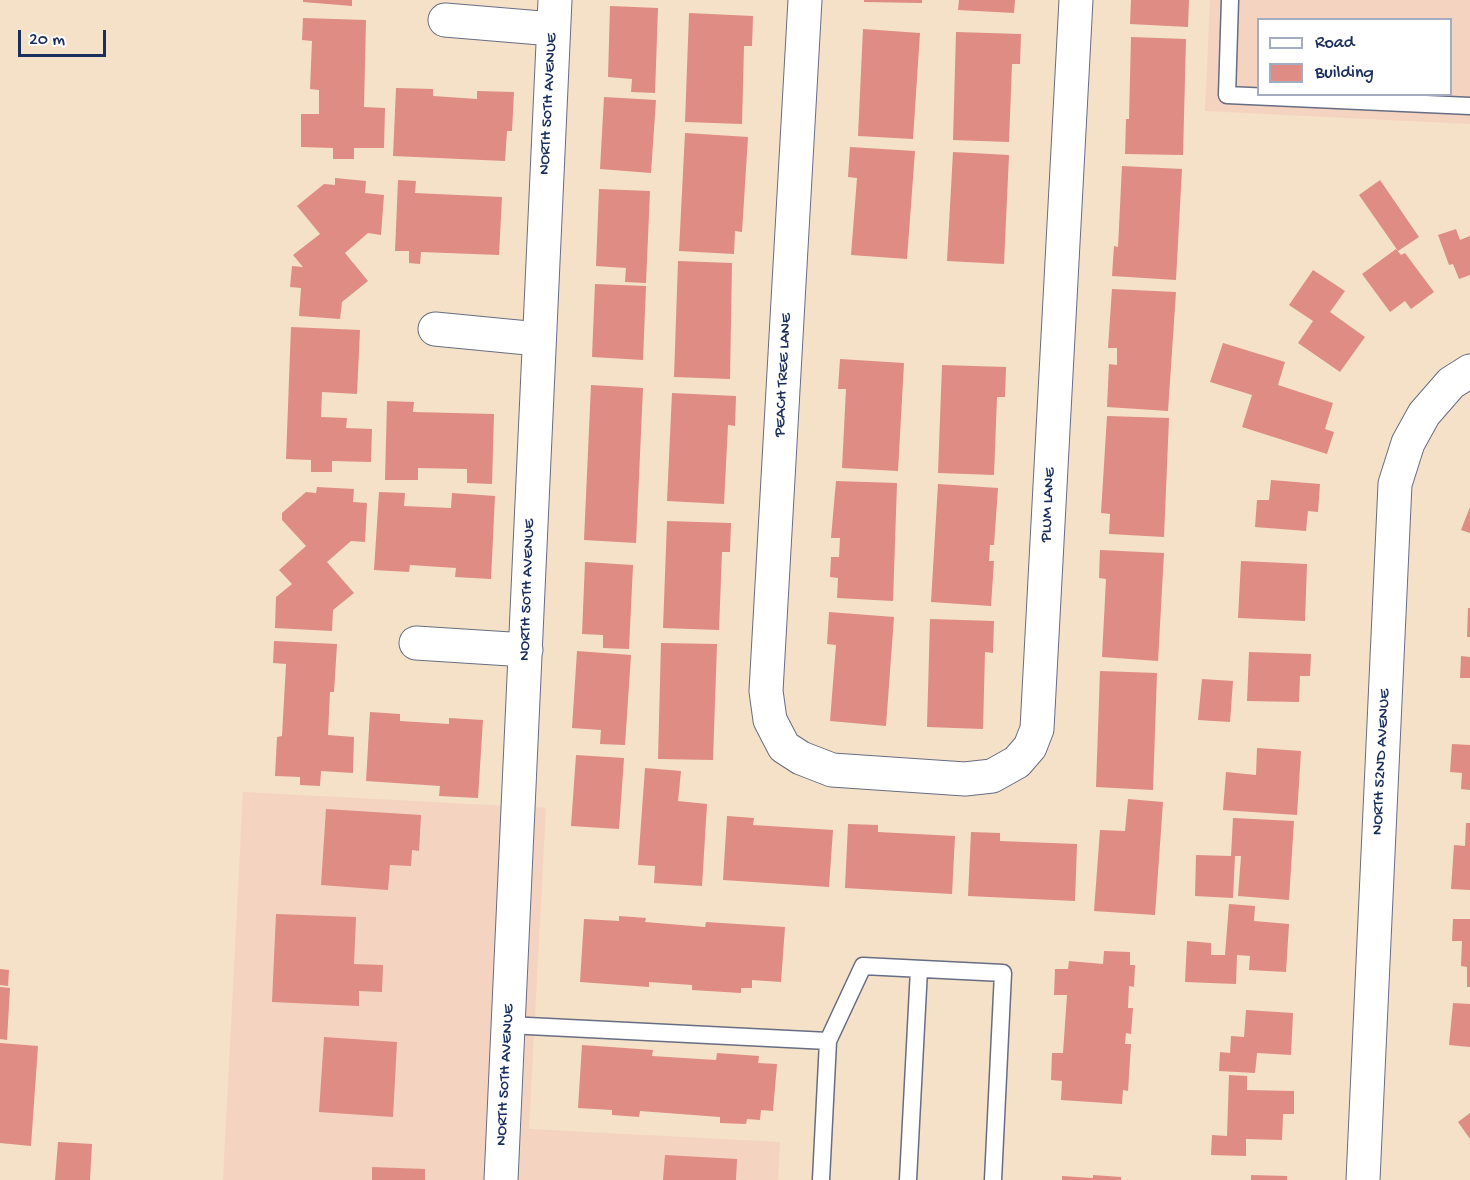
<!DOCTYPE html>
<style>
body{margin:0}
#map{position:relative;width:1470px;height:1180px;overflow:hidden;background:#f5e1c7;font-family:"Gochi Hand",sans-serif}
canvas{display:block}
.legend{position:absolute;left:1257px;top:18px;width:195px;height:78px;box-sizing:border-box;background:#fff;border:2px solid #a4acbf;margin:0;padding:8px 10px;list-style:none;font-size:18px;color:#1b2f5e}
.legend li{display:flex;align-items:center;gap:12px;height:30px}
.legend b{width:30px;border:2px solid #a4acbf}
.scale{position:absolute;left:18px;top:30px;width:88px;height:27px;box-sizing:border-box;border:3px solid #1b2f5e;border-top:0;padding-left:8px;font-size:18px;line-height:21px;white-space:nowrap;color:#1b2f5e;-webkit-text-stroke:4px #fff;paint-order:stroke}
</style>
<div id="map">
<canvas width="1470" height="1180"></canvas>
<ul class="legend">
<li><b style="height:8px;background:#fff"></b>Road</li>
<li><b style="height:16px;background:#de8c84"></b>Building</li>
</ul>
<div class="scale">20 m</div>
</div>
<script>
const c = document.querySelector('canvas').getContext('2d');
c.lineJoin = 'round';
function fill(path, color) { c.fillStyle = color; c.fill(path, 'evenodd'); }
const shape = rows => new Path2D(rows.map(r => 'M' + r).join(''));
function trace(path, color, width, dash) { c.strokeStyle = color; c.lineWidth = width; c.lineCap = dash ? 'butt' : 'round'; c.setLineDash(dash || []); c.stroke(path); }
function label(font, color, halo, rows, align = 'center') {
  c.font = font + ' "Gochi Hand",sans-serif'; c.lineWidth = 4.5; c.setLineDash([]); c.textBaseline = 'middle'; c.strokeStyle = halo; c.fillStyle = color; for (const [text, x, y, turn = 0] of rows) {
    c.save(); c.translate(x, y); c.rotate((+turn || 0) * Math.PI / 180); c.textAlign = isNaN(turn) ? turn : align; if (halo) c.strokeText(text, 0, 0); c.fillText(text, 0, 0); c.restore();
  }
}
const built = shape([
 [1210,0,1470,0,1470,124,1205,111],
 [1258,20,1450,20,1450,94,1258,94],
 [243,792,546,808,529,1129,780,1142,778,1180,223,1180]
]);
const building = shape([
 [303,0,352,0,352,6,303,2],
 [864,0,922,0,922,3,864,2],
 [959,0,1015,0,1014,13,958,10],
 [1131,0,1189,0,1188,27,1130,24],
 [610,6,658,8,655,93,631,92,632,79,608,77],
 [689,13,753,16,752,46,744,46,742,124,685,122],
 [303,18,366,20,364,107,385,108,384,148,354,148,354,159,333,159,333,148,301,147,301,114,319,114,319,90,310,89,312,41,302,40],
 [863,29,920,33,913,139,858,136],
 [956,32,1021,34,1020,64,1012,64,1009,142,953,140],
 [1131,37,1186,39,1183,155,1125,154,1126,119,1129,119],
 [396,88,433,89,433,96,477,99,477,91,514,92,512,131,507,131,505,161,393,156],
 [604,97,656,100,651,173,600,169],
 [685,133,748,137,742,232,735,231,734,254,679,251],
 [850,147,915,151,907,259,851,255,857,178,848,177],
 [953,152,1009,155,1004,264,947,261],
 [1122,166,1182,169,1176,280,1112,276,1114,246,1118,247],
 [335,178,366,181,365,193,384,195,381,235,368,233,345,253,368,281,342,302,340,319,299,316,301,288,290,287,292,266,303,267,293,255,320,234,297,206,324,184,335,185],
 [398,180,416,181,415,193,502,197,499,255,421,252,420,264,409,263,409,251,395,251],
 [1380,180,1419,237,1398,251,1359,195],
 [599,189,650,191,646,283,625,282,626,268,596,266],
 [1456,229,1460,240,1470,236,1470,275,1459,279,1453,264,1449,265,1438,235],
 [1396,249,1401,255,1405,253,1434,292,1411,309,1405,301,1390,312,1362,274],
 [678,261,732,263,730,379,674,377],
 [1313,270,1345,291,1330,312,1365,337,1340,372,1298,343,1313,321,1289,305],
 [595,284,646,286,643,360,592,357],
 [1112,289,1176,292,1168,411,1107,407,1109,364,1117,365,1117,348,1108,348],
 [291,327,360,330,357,394,322,392,321,417,347,418,346,428,372,429,371,462,332,461,332,472,311,472,311,460,286,459],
 [1223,343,1285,362,1278,385,1333,403,1325,429,1334,432,1327,454,1242,427,1252,395,1210,382],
 [840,359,904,363,898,471,842,468,846,389,838,389],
 [942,365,1006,367,1005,397,997,397,994,475,938,473],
 [591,385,643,388,636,543,584,540],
 [672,393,736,396,735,426,728,425,724,504,667,501],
 [387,401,414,402,413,412,494,414,492,484,467,483,467,469,418,468,418,480,385,480],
 [1107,416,1169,418,1164,537,1109,534,1110,514,1101,513],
 [1271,480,1320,484,1318,512,1308,511,1306,531,1255,527,1257,500,1269,500],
 [836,481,897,483,893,601,837,598,838,578,830,577,831,557,839,557,840,538,831,538],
 [938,484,998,488,994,545,990,545,989,561,994,561,991,606,931,602],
 [317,487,354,489,353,502,367,503,365,542,351,541,327,562,354,593,333,610,332,631,275,628,276,597,292,584,279,570,306,546,282,520,282,513,306,492,316,493],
 [379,492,405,493,404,506,451,508,452,493,495,496,491,579,455,577,456,568,410,565,409,572,374,570],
 [1470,507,1470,533,1461,530],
 [667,521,731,523,730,552,722,552,719,630,663,628],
 [1100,550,1164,553,1158,661,1102,657,1106,579,1099,578],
 [1241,561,1307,564,1305,621,1238,618],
 [585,562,633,565,629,649,603,648,603,635,582,634],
 [1468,608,1470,608,1470,637,1467,637],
 [829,612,894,617,886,726,830,721,836,645,827,644],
 [930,619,994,621,993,653,985,652,983,729,927,727],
 [274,641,337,644,334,692,330,692,328,735,354,737,353,773,321,771,320,786,300,785,300,777,275,776,277,737,282,736,286,664,273,663],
 [661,643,717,644,713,760,658,759],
 [577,651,631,655,625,745,600,744,601,730,572,728],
 [1249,652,1311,654,1310,676,1300,676,1299,702,1247,701],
 [1461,656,1470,657,1470,678,1460,678],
 [1100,671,1157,673,1153,790,1096,787],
 [1202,679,1233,681,1230,722,1198,720],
 [370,712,400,714,400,721,449,724,449,718,483,720,478,798,439,796,440,786,366,781],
 [1452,744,1470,745,1470,790,1461,789,1462,773,1450,772],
 [1257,748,1301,751,1297,815,1223,810,1226,772,1256,775],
 [576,755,624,758,619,829,571,826],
 [645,768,681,771,678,801,707,804,702,886,654,883,655,866,638,865],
 [1128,799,1163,802,1155,915,1094,911,1100,830,1125,831],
 [326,809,421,815,419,851,412,850,411,866,390,865,388,890,321,885],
 [727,816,754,818,753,825,833,830,829,887,723,880],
 [1233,818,1294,821,1289,900,1238,896,1241,856,1235,856,1233,898,1195,896,1196,855,1231,856],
 [1466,823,1470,823,1470,890,1451,889,1454,845,1465,846],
 [848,824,878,825,878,832,955,836,952,894,845,888],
 [971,832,1000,833,1000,841,1077,844,1075,901,968,896],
 [1229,904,1255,906,1254,921,1289,924,1286,972,1249,970,1250,956,1237,955,1236,984,1185,982,1187,941,1211,943,1211,955,1225,955],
 [276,914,356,917,354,964,383,965,382,992,359,991,359,1006,272,1002],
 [619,916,646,918,645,922,705,927,706,922,785,927,781,982,752,980,752,988,741,988,741,993,692,990,692,985,649,982,649,987,580,982,584,919,619,921],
 [1453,919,1470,919,1470,987,1467,987,1467,967,1461,966,1462,941,1452,941],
 [1104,951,1130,952,1130,965,1135,965,1134,987,1129,986,1128,1008,1133,1008,1131,1034,1126,1033,1125,1044,1131,1044,1128,1091,1123,1090,1122,1104,1061,1100,1062,1081,1051,1080,1052,1053,1063,1053,1067,995,1054,995,1055,969,1068,969,1069,961,1103,964],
 [0,969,9,970,8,986,0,985],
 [0,987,10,988,7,1040,0,1039],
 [1453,1003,1470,1004,1470,1047,1449,1045],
 [1246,1010,1293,1013,1291,1055,1257,1053,1255,1073,1219,1071,1220,1052,1230,1053,1231,1036,1244,1037],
 [324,1037,397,1042,393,1117,319,1112],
 [0,1043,38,1046,31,1146,0,1143],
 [582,1045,653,1050,652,1056,716,1060,717,1053,759,1056,758,1063,777,1064,773,1111,761,1110,760,1120,747,1119,746,1124,720,1123,720,1117,640,1111,639,1117,612,1115,612,1110,578,1108],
 [1229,1075,1247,1076,1247,1090,1294,1091,1294,1114,1283,1114,1282,1140,1246,1139,1246,1156,1211,1155,1212,1135,1227,1136],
 [1470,1113,1470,1139,1458,1122],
 [58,1142,92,1144,90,1180,55,1180],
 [665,1155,737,1159,736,1180,663,1180],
 [372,1167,425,1169,425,1180,372,1180],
 [1093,1175,1121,1177,1121,1180,1062,1180,1062,1176,1093,1178],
 [1251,1175,1287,1176,1287,1180,1251,1180]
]);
const lane = shape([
 [1230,0,1227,95,1470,106],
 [508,1025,828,1041],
 [821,1180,828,1041,863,966,1003,973,993,1180],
 [908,1180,919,969]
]);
const street = shape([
 [805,0,766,691,770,720,784,747,801,758,832,770,965,779,992,776,1017,762,1030,747,1037,729,1076,0],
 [445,20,553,29],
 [435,329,538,339],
 [416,643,526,650],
 [501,1180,555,0],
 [1363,1180,1395,484,1408,443,1424,414,1451,383,1470,371]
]);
const streetNames = [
 ["NORTH 50TH AVENUE",549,104,-87],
 ["PEACH TREE LANE",784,375,-87],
 ["PLUM LANE",1049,505,-87],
 ["NORTH 50TH AVENUE",528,590,-88],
 ["NORTH 52ND AVENUE",1382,762,-87],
 ["NORTH 50TH AVENUE",506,1075,-87]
];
fill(built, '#f4d3c0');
fill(building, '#de8c84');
trace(lane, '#676d83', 19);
trace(street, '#676d83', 35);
trace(lane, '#fff', 16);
trace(street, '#fff', 33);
label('16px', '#1b2f5e', '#fff', streetNames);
</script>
